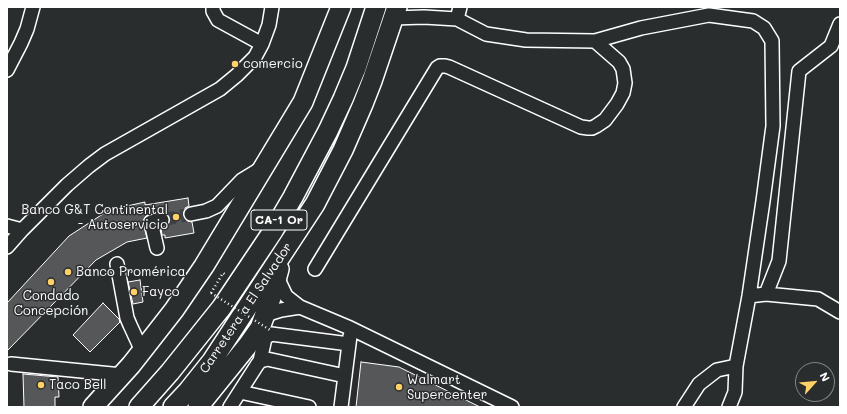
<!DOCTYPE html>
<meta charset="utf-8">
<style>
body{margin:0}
#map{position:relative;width:847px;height:414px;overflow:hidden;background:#2a2d2e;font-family:Mali,sans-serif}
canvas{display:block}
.frame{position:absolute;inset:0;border:8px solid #fff;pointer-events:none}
.north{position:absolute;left:795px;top:362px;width:40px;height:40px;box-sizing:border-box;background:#2a2d2e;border:1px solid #7f8182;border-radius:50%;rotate:63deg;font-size:11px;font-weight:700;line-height:16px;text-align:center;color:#fff}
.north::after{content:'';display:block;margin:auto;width:14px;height:18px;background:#ffd166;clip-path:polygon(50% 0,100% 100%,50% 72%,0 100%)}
</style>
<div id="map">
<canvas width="847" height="414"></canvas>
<div class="frame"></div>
<div class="north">N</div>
</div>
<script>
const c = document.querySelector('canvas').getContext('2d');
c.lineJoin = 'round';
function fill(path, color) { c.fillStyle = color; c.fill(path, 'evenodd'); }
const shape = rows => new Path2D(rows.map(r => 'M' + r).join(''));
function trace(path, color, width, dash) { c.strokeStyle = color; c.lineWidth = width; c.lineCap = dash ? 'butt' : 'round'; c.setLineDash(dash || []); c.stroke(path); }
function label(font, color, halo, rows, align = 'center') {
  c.font = font + ' Mali,sans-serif'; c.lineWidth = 3; c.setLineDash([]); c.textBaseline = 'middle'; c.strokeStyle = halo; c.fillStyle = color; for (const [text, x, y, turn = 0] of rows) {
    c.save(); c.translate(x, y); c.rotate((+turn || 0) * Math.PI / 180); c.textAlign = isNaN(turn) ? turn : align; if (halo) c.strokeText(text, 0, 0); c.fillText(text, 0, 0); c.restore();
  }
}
const building = shape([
 [188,198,189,206,185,208,184,211,183,215,185,220,188,221,192,222,194,233,165,238,165,235,162,235,161,228,167,226,169,223,170,219,168,215,164,212,161,212,150,214,146,216,144,219,143,223,147,238,127,242,96,260,7,351,7,303,69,236,109,210,145,202,145,205,188,198],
 [140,280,143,302,133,304,128,282,140,280],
 [103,303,119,319,120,322,90,352,73,335,103,303],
 [361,362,399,367,480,407,356,407,361,362],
 [23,374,58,377,59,397,55,397,55,407,24,407,23,374]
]);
const minorTunnel = shape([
 [162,220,191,214]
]);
const path = shape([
 [211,293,223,273,226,275]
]);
const minor = shape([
 [213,7,213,11,218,20,262,44],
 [393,18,424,17,457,19,460,7],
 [457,19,486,34,526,40,595,41,641,28,709,15,753,21,764,28,772,41,773,126,763,201,749,296,736,366,735,392,729,407],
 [7,70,21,43,27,29,33,7],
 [191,214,206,211,217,206,242,180,260,169],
 [7,226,22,230],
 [7,247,22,230,67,185,89,166,105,154,220,89,237,75,255,57,262,44,269,25,272,7],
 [157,248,151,222,162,220],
 [117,264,127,318,130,325,142,351],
 [315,269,437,68,440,66,445,66,449,67,581,127,588,128,592,128,596,126,605,120,617,104,623,93,625,83,623,69,619,62,595,41],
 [277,277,286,296,300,307,350,328,512,407],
 [766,294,818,299,840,312],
 [749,296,766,294,779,261,799,71,831,46,840,24],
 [265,315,281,310,300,307],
 [260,361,265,338,271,334,349,344],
 [11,364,122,375],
 [240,392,309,407],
 [230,407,257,365,260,361,264,360,267,359,345,376],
 [341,407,350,336],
 [684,407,699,384,717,370,736,366]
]);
const highway = shape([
 [93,407,131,365,142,351,174,310,204,266,303,102,341,7],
 [139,407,170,372,222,307,273,231,293,197,328,131,343,99,356,68,376,7],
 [173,407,188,391,212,361,315,204,343,150,363,104,372,81,397,7],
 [198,407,248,345,260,328,272,295,279,269]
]);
const pathBridge = shape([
 [211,293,270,330]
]);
const markers = [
 [235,64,4,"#ffd166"],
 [176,217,4,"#ffd166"],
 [68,272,4,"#ffd166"],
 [51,282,4,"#ffd166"],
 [134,292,4,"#ffd166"],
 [41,385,4,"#ffd166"],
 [399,387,4,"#ffd166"]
];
const shields = [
 [279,220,56]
];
const shieldNames = [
 ["CA-1 Or",279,220]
];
const poiNames = [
 ["comercio",243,64],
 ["Banco G&T Continental",168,210,"right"],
 ["- Autoservicio",168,225,"right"],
 ["Banco Promérica",76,272],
 ["Fayco",142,292],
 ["Condado",51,296,"center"],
 ["Concepción",51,311,"center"],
 ["Walmart",407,380],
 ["Supercenter",407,395],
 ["Taco Bell",49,385]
];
const streetNames = [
 ["Carretera a El Salvador",246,308,-56]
];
fill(building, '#555758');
trace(building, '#fff', 1);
trace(minorTunnel, '#3f4243', 13, [13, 6]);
trace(minor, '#fff', 16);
trace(highway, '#fff', 22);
trace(path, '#fff', 2.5, [1, 3]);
trace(minor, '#2a2d2e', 13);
trace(highway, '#2a2d2e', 19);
trace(pathBridge, '#fff', 2.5, [1, 3]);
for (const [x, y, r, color] of markers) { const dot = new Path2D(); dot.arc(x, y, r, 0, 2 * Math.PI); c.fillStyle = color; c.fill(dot); trace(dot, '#2a2d2e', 1.5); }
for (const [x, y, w] of shields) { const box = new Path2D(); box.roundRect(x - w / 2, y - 10, w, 20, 3); c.fillStyle = '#2a2d2e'; c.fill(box); trace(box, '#fff', 1); }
label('bold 12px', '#fff', null, shieldNames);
label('13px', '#fff', '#2a2d2e', poiNames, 'left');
label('13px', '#fff', '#2a2d2e', streetNames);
</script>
